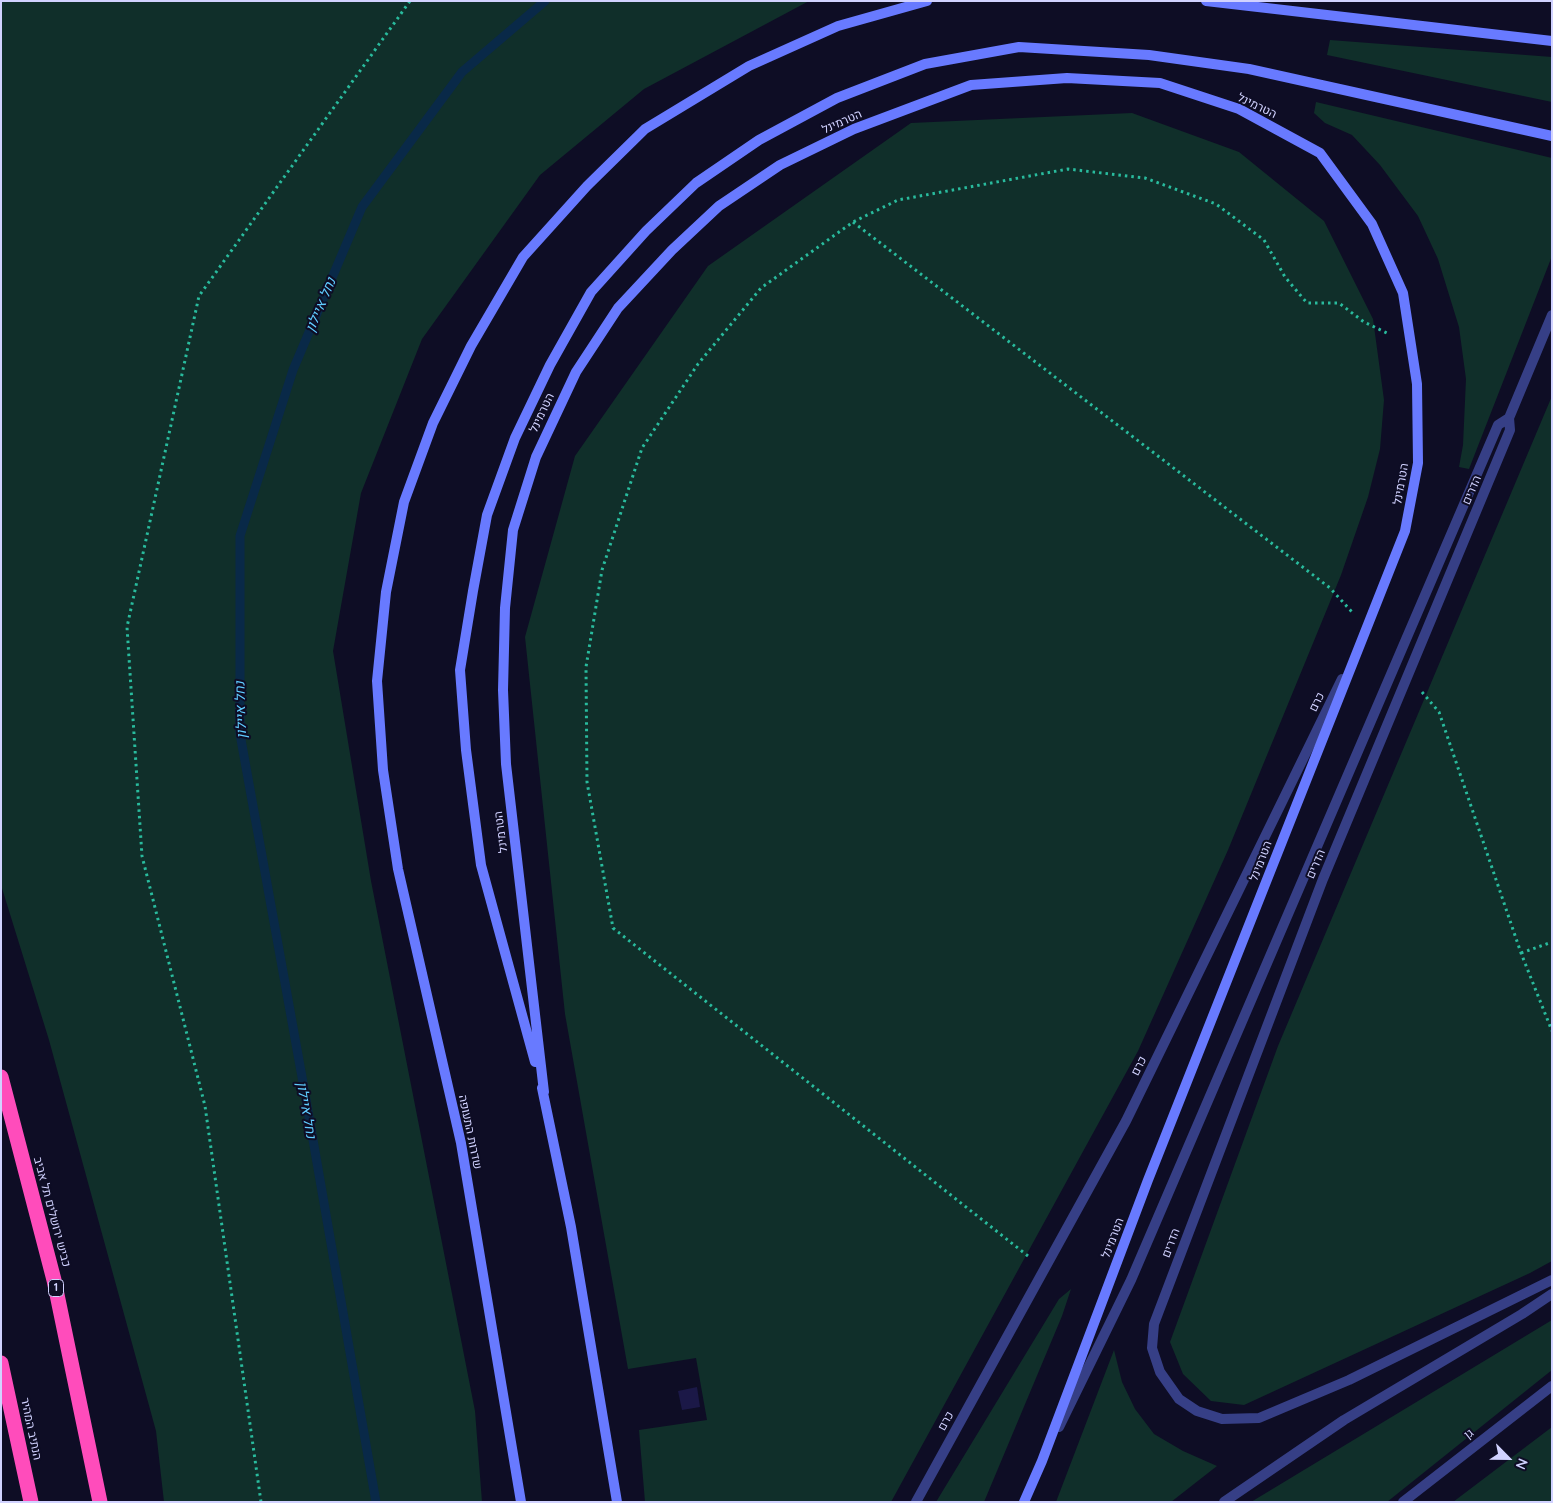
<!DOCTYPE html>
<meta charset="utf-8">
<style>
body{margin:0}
#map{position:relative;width:1553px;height:1503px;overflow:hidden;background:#0e0d25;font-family:Quicksand,sans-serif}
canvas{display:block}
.frame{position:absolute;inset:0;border:2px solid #d1d2ff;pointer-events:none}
.north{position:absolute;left:1483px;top:1433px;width:50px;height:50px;-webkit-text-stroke:4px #0e0d25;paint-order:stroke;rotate:113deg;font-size:14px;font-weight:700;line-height:20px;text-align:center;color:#d1d2ff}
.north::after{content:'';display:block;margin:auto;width:18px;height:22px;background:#d1d2ff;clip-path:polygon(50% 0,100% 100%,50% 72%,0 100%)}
</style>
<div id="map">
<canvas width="1553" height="1503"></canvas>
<div class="frame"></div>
<div class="north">N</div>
</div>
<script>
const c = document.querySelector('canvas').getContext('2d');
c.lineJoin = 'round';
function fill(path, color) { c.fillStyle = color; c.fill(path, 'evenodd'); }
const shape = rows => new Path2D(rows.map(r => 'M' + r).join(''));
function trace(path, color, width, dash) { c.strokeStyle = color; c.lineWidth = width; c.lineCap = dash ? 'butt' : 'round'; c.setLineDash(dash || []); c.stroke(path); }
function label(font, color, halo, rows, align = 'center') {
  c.font = font + ' Quicksand,Heebo,sans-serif'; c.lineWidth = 4; c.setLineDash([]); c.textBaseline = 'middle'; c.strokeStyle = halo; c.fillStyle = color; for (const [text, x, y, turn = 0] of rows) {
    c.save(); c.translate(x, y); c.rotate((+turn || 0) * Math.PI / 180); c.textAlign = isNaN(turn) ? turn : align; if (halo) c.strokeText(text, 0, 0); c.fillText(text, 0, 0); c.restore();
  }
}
const green = shape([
 [1,1,809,1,644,89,540,175,422,339,361,493,333,651,371,881,475,1411,482,1502,164,1502,156,1431,49,1040,1,885],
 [1330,40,1552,57,1552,102,1327,55],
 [1316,102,1552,158,1552,256,1469,469,1459,467,1463,445,1466,379,1459,327,1438,259,1418,216,1380,165,1352,135,1325,123,1314,113],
 [1132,113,1239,152,1324,221,1373,319,1384,400,1380,449,1368,497,1341,575,1228,850,1138,1051,891,1502,645,1502,639,1430,707,1420,696,1358,628,1369,565,1014,525,637,575,456,708,266,911,123],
 [1552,396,1552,1261,1530,1273,1244,1405,1211,1401,1183,1374,1170,1342,1278,1046],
 [1071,1289,1062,1316,984,1502,936,1502,1059,1299],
 [1552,1320,1552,1370,1387,1502,1251,1502],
 [1114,1350,1122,1382,1135,1409,1154,1434,1183,1451,1217,1466,1171,1502,1056,1502],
 [1552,1427,1552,1502,1453,1502]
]);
const stream = shape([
 [376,1502,304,1088,240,734,240,536,293,370,362,207,462,72,545,1]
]);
const building = shape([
 [697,1387,700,1407,682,1410,678,1391]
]);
const path = shape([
 [853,222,1330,588,1352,612],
 [1422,692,1439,712,1521,953,1552,1031],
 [1521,953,1552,942],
 [1028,1256,613,928,587,782,586,667,602,570,642,448,698,364,761,288,853,222,898,200,1068,169,1145,178,1216,204,1264,240,1285,277,1307,303,1339,303,1364,322,1389,334],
 [261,1502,205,1106,142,856,127,627,199,296,410,1]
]);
const lane = shape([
 [916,1502,1126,1121,1342,679],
 [1403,1502,1552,1386]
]);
const street = shape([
 [1552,315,1509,418,1510,430,1323,879,1154,1324,1152,1348,1160,1372,1179,1399,1197,1411,1222,1419,1259,1418,1349,1380,1552,1280],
 [1059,1427,1131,1280,1498,425,1509,418],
 [1224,1502,1344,1420,1522,1314,1552,1294]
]);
const secondary = shape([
 [1206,1,1552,41],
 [535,1062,481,865,466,750,460,670,473,591,487,515,515,438,550,365,591,292,646,231,696,183,759,140,837,98,925,64,1019,47,1149,55,1249,69,1552,136],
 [542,1088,571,1227,617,1502],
 [544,1092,506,764,503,690,505,608,513,530,536,457,576,372,618,308,672,250,719,206,780,165,854,129,971,85,1067,78,1160,83,1239,109,1320,153,1372,224,1403,293,1417,384,1418,463,1405,531,1148,1180,1042,1461,1024,1502],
 [521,1502,461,1143,398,869,383,770,377,681,386,592,404,502,433,423,471,346,523,257,587,186,645,129,749,66,838,26,927,1]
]);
const highway = shape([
 [1,1077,54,1280,100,1502],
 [1,1363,31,1502]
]);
const shields = [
 [56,1288,15]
];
const shieldNames = [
 ["1",56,1288]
];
const streetNames = [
 ["הטרמינל",1257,106,26],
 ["הטרמינל",842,122,-24],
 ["הטרמינל",542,413,-65],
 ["הטרמינל",1401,484,-80],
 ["הדרים",1472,490,-67],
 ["כרם",1317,702,-64],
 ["הטרמינל",501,832,-97],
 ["הטרמינל",1261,861,-69],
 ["הדרים",1316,864,-67],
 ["כרם",1139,1066,-63],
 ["שדרות התעופה",470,1132,78],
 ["כביש ירושלים תל אביב",52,1212,75],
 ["הטרמינל",1113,1238,-69],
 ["הדרים",1171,1243,-69],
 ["כרם",946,1421,-61],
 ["הנתיב המהיר",31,1429,78],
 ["גן",1469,1434,-38]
];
const waterNames = [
 ["נחל איילון",321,305,-67],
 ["נחל איילון",241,710,-92],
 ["נחל איילון",306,1110,80]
];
fill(green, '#102f2a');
trace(stream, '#092948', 9);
fill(building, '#1b1847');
trace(path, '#29bb9d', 3, [2.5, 4]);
trace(lane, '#363f86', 10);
trace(street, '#363f86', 10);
trace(secondary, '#687aff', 10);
trace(highway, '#ff4cbb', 15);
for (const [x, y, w] of shields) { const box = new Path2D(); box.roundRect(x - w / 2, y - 8.5, w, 17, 4); c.fillStyle = '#0e0d25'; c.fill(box); trace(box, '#d1d2ff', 1); }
label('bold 11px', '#d1d2ff', null, shieldNames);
label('12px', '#d1d2ff', '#0e0d25', streetNames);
label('italic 14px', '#5fccff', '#0e0d25', waterNames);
</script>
